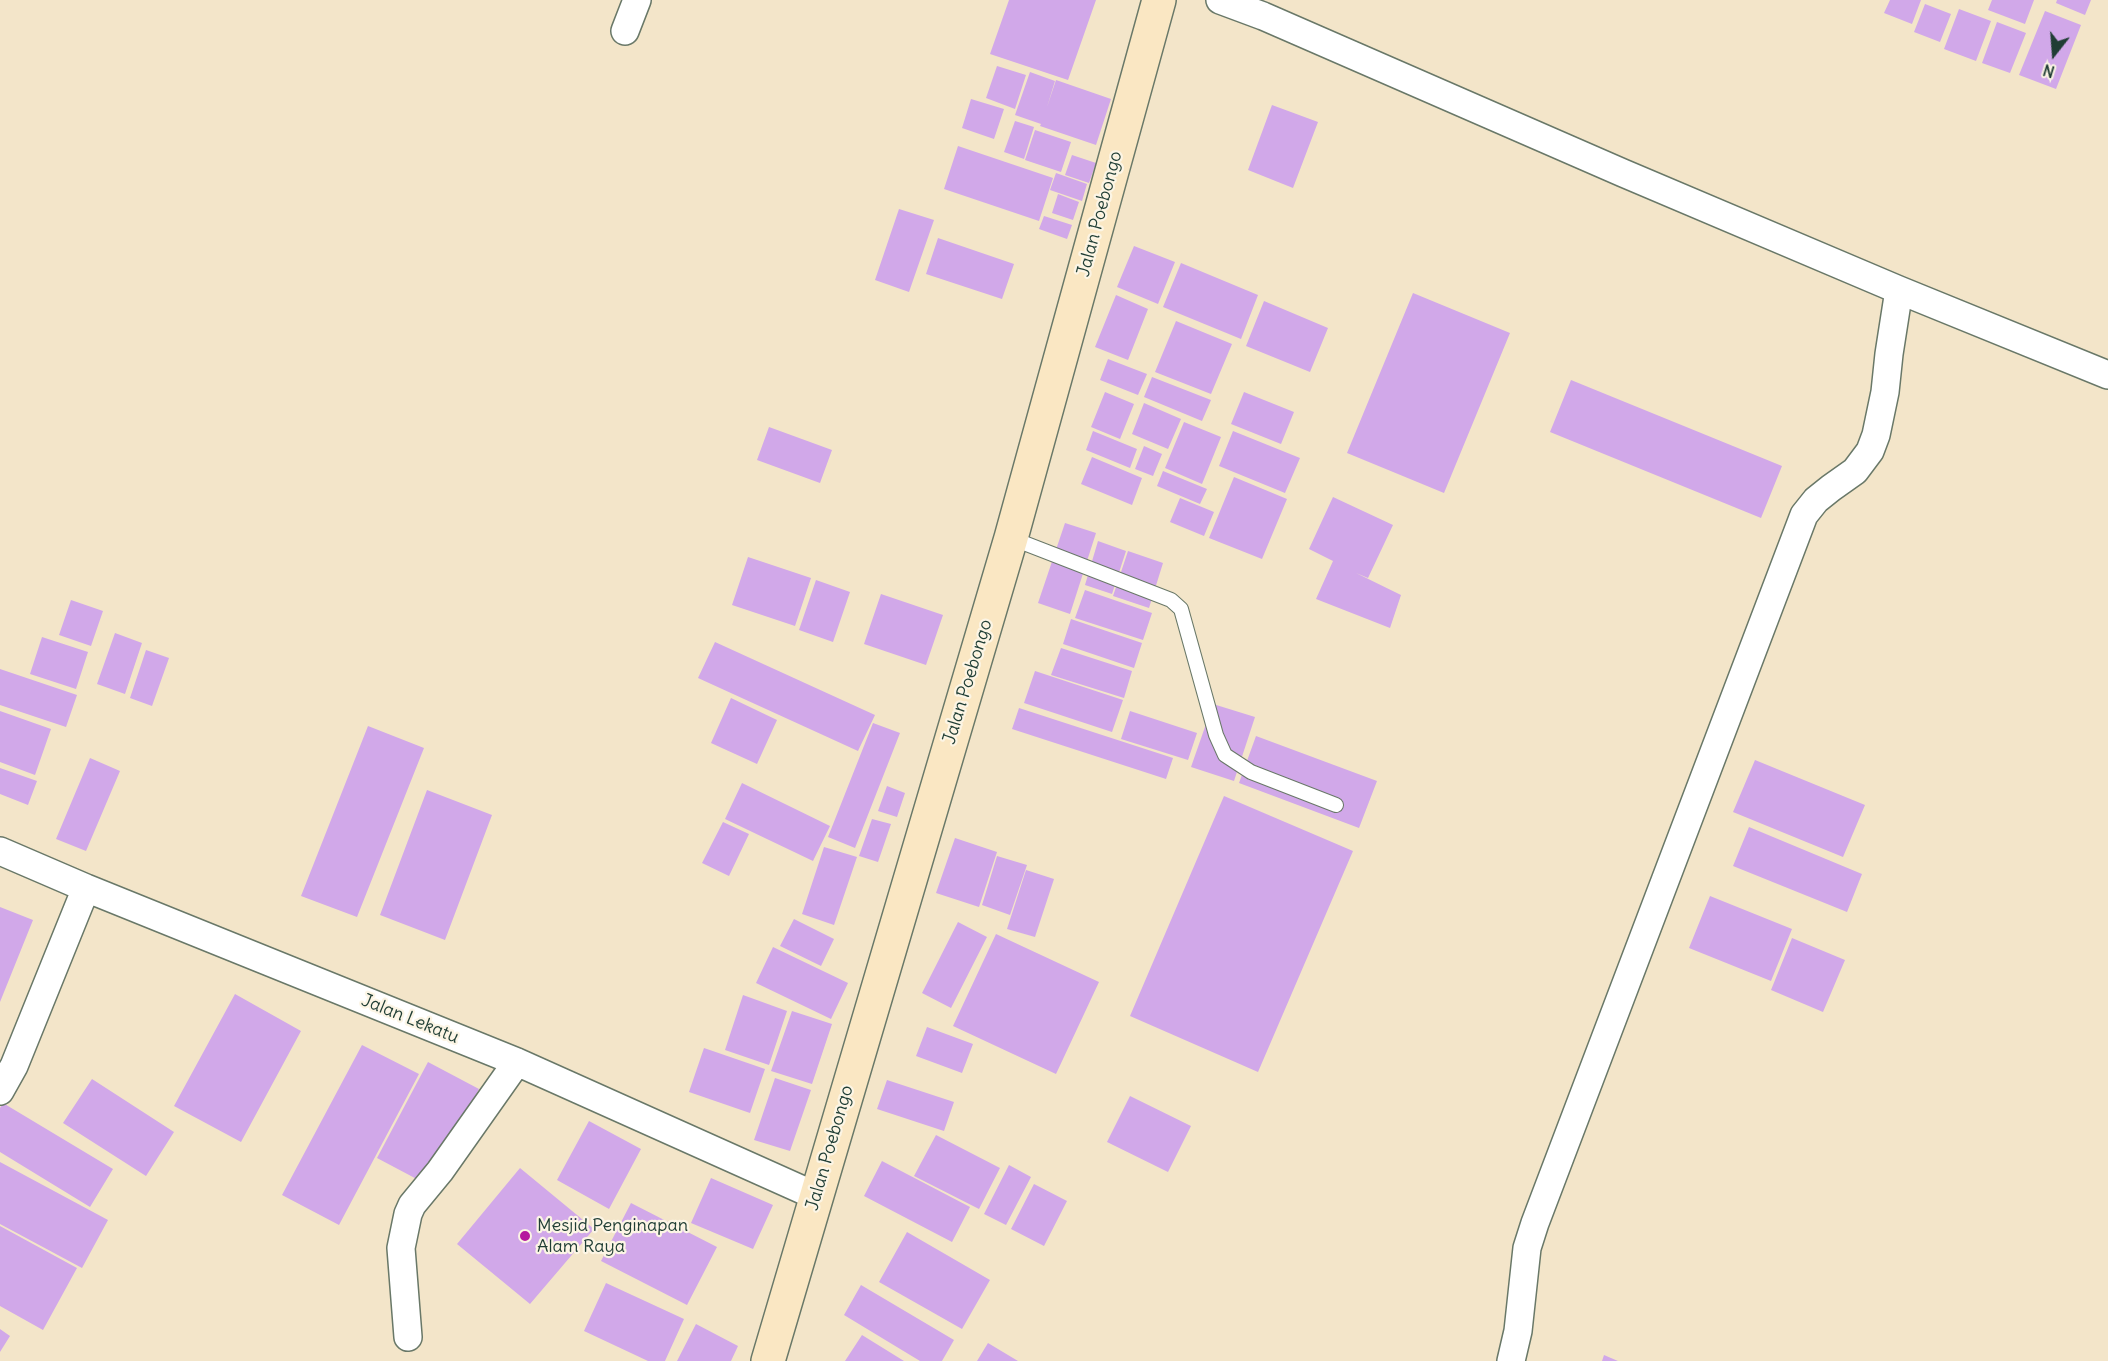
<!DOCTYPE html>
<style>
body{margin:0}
#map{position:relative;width:2108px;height:1361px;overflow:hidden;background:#f3e5c9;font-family:Delius,sans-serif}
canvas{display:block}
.north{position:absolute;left:2024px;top:24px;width:60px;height:60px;-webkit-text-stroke:4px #fcf5e5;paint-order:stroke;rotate:197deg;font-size:16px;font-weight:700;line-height:24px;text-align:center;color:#1f3d34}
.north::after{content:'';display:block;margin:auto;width:21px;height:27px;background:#1f3d34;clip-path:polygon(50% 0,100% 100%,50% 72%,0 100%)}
</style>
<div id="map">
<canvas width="2108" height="1361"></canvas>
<div class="north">N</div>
</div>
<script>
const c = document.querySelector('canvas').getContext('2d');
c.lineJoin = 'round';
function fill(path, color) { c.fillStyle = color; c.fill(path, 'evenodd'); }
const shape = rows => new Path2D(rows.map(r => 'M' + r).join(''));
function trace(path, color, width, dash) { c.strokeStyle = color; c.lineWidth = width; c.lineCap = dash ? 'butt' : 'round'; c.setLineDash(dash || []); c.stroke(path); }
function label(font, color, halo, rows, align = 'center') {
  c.font = font + ' Delius,sans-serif'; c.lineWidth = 4.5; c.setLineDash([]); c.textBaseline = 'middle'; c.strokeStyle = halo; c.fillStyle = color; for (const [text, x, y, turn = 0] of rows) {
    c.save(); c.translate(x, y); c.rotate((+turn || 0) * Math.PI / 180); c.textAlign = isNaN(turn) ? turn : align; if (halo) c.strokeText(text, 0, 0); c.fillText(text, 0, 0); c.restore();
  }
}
const building = shape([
 [1009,0,1096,0,1068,80,990,54],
 [1890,0,1921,0,1912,24,1884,13],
 [1992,0,2034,0,2025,24,1988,10],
 [2057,0,2091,0,2085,15,2056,3],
 [1925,4,1951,14,1940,42,1914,32],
 [1959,9,1991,21,1976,61,1944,49],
 [2045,11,2081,25,2056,89,2019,75],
 [1997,22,2026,33,2010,73,1982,63],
 [997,66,1026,75,1015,109,986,98],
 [1030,72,1055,81,1047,107,1056,80,1111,99,1096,145,1040,126,1041,124,1015,115],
 [971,99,1004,109,994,139,962,128],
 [1272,105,1318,122,1293,188,1248,170],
 [1015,121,1034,127,1024,159,1004,152],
 [1035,130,1071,142,1061,172,1025,160],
 [958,146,1053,178,1039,221,944,189],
 [1072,155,1096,163,1089,183,1065,175],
 [1056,173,1087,184,1082,201,1050,190],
 [1058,194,1079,202,1073,220,1052,213],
 [899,209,934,220,909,292,875,280],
 [1044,216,1072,225,1067,239,1039,229],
 [938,238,1014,264,1002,299,926,274],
 [1134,246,1175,262,1158,304,1117,287],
 [1181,263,1258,295,1241,339,1163,307],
 [1413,293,1510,333,1444,493,1347,453],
 [1116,295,1148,309,1128,360,1095,347],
 [1264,301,1328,328,1310,372,1246,346],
 [1176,321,1232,344,1211,394,1155,372],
 [1108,359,1147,374,1138,395,1100,380],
 [1152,377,1211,400,1202,421,1144,397],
 [1571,380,1782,466,1761,518,1550,432],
 [1105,392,1134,404,1120,439,1091,427],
 [1244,392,1294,412,1281,444,1231,424],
 [1144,403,1181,419,1168,449,1132,434],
 [1184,422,1221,437,1202,484,1165,468],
 [769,427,832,450,820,483,757,460],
 [1093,431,1137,449,1130,468,1086,450],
 [1233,431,1300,458,1285,493,1219,466],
 [1144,446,1162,454,1153,476,1135,469],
 [1092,457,1142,478,1132,505,1081,484],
 [1163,471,1207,489,1200,504,1157,486],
 [1234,477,1287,499,1262,559,1209,538],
 [1333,497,1393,525,1368,578,1356,573,1401,595,1390,628,1316,599,1333,561,1309,549],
 [1180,498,1214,512,1204,536,1170,522],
 [1065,523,1096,533,1070,614,1038,603],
 [1098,541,1126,551,1112,594,1085,585],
 [1128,551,1163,563,1149,608,1113,596],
 [748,557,811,578,795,626,732,605],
 [816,580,850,592,833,642,799,630],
 [1085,590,1152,613,1143,640,1075,618],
 [881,594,943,615,926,665,864,644],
 [71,600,103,611,91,646,59,635],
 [1071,619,1142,643,1134,668,1063,644],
 [115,633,142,643,125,694,97,684],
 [42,637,88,652,76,689,30,674],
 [715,642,875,715,858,751,698,678],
 [1061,648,1132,671,1124,698,1051,675],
 [146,650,169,658,152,706,130,698],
 [0,669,77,695,66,727,0,705],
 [1035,671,1123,700,1112,732,1024,703],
 [731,698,777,720,757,764,711,743],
 [1213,704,1255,717,1234,781,1191,767],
 [1019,708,1173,758,1166,779,1012,729],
 [0,711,51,729,35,775,0,762],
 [1130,711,1197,733,1188,760,1121,739],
 [873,723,900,733,855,848,828,837],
 [368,726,424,748,357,917,301,896],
 [1256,736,1377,781,1359,828,1239,783],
 [90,758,120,771,86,851,56,839],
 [1755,760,1865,805,1843,857,1733,812],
 [0,768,37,781,28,805,0,794],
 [742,783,830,826,813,861,725,819],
 [887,786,905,793,897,817,878,811],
 [427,790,492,815,445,940,380,915],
 [1224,796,1353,851,1258,1072,1130,1016],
 [872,819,891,824,878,862,859,856],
 [723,822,749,834,729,876,702,863],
 [1749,827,1862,874,1847,912,1733,866],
 [955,838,997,852,979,907,936,893],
 [824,847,857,857,834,925,802,914],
 [997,856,1027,865,1010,915,982,905],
 [1026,870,1054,879,1035,937,1007,929],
 [1710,896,1792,929,1771,981,1689,948],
 [0,907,33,920,0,1002],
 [794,919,834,939,821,966,780,946],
 [958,922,987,937,951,1008,922,993],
 [996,934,1099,982,1056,1074,953,1026],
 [1792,938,1845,960,1823,1012,1771,990],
 [773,947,848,983,831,1019,756,983],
 [235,994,301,1031,241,1142,174,1106],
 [743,995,787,1011,769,1065,725,1050],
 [792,1011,832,1024,812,1084,771,1071],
 [927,1027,973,1044,962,1073,916,1056],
 [362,1045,419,1074,339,1225,282,1195],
 [704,1048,765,1069,750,1113,689,1092],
 [428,1062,479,1089,428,1185,377,1158],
 [775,1078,811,1090,790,1151,754,1140],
 [92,1079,174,1132,146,1176,63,1123],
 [887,1080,954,1102,944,1131,877,1109],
 [1130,1096,1191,1126,1168,1172,1107,1142],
 [3,1103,113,1169,90,1207,0,1152,0,1108],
 [589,1121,641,1149,609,1209,557,1180],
 [936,1135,1000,1168,979,1209,914,1176],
 [882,1161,970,1207,952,1242,864,1196],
 [0,1162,108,1220,82,1268,0,1224],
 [1009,1165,1031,1177,1006,1225,984,1214],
 [520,1168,594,1229,530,1304,457,1244],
 [711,1178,773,1205,753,1249,691,1223],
 [1034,1184,1067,1201,1044,1246,1011,1229],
 [631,1203,717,1247,687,1305,601,1261],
 [0,1226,77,1268,43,1330,0,1306],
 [907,1232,990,1280,962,1329,879,1282],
 [606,1283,684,1319,665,1361,648,1361,584,1331],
 [861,1285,954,1340,942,1361,920,1361,844,1315],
 [696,1324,738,1346,731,1361,677,1361],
 [0,1329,10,1336,0,1352],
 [862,1335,904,1361,845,1361],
 [988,1343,1018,1361,977,1361],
 [1604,1355,1618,1361,1602,1361]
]);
const service = shape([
 [1011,538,1171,600,1181,609,1216,735,1225,755,1251,772,1336,805]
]);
const minor = shape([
 [1220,0,1263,16,1623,173,1899,290,2108,375],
 [625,31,637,0],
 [0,851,86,888,517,1062,816,1196],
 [0,1091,14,1066,86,888],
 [408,1337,401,1248,408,1214,412,1205,440,1171,517,1062],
 [1511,1361,1518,1331,1527,1248,1535,1223,1804,515,1816,500,1831,488,1855,471,1870,451,1876,435,1885,392,1889,354,1899,290]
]);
const secondary = shape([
 [768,1361,1011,538,1159,0]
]);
const markers = [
 [525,1236,6,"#b5179e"]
];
const streetNames = [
 ["Jalan Poebongo",1100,214,-75],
 ["Jalan Poebongo",968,682,-73],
 ["Jalan Lekatu",410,1019,22],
 ["Jalan Poebongo",830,1148,-74]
];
const poiNames = [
 ["Mesjid Penginapan",537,1226],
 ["Alam Raya",537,1247]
];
fill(building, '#d1a8e9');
trace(service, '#697868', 16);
trace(minor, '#697868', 30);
trace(secondary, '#697868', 36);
trace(service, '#fff', 14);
trace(minor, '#fff', 27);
trace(secondary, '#fae7c3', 33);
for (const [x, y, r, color] of markers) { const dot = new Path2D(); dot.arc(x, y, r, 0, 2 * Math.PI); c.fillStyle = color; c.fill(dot); trace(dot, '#fcf5e5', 2); }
label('18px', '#1f3d34', '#fcf5e5', streetNames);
label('18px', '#1f3d34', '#fcf5e5', poiNames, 'left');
</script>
